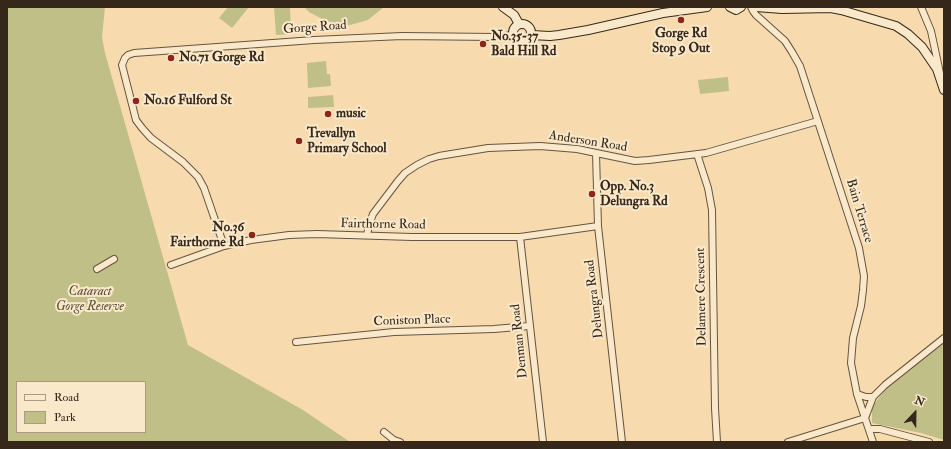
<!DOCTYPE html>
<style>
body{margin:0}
#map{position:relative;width:951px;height:449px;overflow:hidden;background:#f7dbaf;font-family:"IM FELL Double Pica",serif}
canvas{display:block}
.frame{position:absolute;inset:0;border:8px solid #35271a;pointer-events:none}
.legend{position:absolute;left:16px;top:381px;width:130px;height:52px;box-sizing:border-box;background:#fae8cb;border:1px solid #ab9b84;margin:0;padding:5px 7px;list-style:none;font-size:12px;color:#35271a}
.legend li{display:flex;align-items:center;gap:8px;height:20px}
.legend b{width:20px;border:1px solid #ab9b84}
.north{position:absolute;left:895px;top:393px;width:40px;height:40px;-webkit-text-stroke:3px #fae8cb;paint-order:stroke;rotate:22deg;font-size:11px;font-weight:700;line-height:16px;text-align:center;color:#35271a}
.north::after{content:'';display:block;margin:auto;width:14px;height:18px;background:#35271a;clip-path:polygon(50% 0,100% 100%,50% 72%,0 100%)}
</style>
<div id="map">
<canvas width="951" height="449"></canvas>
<div class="frame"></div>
<ul class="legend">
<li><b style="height:5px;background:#fae8cb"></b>Road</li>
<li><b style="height:11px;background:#c0bf88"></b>Park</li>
</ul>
<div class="north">N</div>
</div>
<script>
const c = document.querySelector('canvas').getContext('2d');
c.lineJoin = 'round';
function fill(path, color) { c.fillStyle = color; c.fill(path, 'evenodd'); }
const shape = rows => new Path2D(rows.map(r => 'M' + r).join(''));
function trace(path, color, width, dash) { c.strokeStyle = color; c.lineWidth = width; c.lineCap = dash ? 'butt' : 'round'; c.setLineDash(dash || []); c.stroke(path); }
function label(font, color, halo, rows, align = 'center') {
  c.font = font + ' "IM FELL Double Pica",serif'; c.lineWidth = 4; c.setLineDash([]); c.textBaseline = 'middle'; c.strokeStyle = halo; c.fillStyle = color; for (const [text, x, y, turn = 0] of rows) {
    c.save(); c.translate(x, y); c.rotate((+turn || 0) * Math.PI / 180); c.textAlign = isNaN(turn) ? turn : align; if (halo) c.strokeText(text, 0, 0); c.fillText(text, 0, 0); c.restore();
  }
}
const green = shape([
 [7,7,105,7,102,37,105,53,188,345,303,410,350,442,7,442],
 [17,382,145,382,145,432,17,432],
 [228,7,249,7,232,28,219,18],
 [274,7,290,7,291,34,276,35],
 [304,7,384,7,368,20,350,25,334,23,326,21,309,12],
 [326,61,327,74,330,74,331,86,308,88,307,63],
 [728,77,729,91,700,94,698,80],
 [333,95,334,107,308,108,308,97],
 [944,343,944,440,921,433,872,423,872,407,885,390]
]);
const street = shape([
 [751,7,753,11,756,15,785,41,792,52,800,66,859,248,864,276,863,290,861,306,853,338,851,363,857,394,873,442],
 [921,7,931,31,940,73],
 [596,153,598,226,622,442],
 [697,154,708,188,712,210,715,408,717,442],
 [367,235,369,225,373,214,398,181,405,173,417,165,429,159,439,156,488,148,540,146,577,149,635,161,649,160,706,153,818,121],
 [520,237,543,442],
 [224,246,204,188,198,177,183,162,151,138,142,128,136,120,122,65,125,58,128,55,134,53,314,40,402,36,495,37,513,35],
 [171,265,224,246,251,240,289,235,317,234,412,237,520,237,598,226],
 [97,269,114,259],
 [296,342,394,332,494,329,529,326],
 [857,394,866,397,873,397],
 [869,429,880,429,929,442],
 [384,432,394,440,400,442],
 [788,442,865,418,873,397,885,385,944,338]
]);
const secondary = shape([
 [503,7,514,15,519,24],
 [730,7,736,10,741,7],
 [756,7,782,9,831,8,841,10,896,26,908,34,922,47,937,69,944,90],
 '513 33a9 9 0 1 1 18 0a9 9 0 1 1-18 0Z',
 [531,35,550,36,559,35,588,30,663,13,707,7]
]);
const markers = [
 [681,20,4,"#8f2418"],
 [483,44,4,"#8f2418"],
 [171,58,4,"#8f2418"],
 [136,101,4,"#8f2418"],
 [328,114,4,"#8f2418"],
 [299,141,4,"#8f2418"],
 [592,194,4,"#8f2418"],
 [252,235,4,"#8f2418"]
];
const streetNames = [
 ["Gorge Road",315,28,-4],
 ["Anderson Road",588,142,9],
 ["Bain Terrace",859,211,73],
 ["Fairthorne Road",383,225,1],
 ["Delamere Crescent",702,297,-91],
 ["Delungra Road",595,299,-97],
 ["Coniston Place",412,321,-2],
 ["Denman Road",520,341,-96]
];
const poiNames = [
 ["Gorge Rd",681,34,"center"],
 ["Stop 9 Out",681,49,"center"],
 ["No.35-37",491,37],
 ["Bald Hill Rd",491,52],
 ["No.71 Gorge Rd",179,58],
 ["No.16 Fulford St",144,101],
 ["music",336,114],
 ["Trevallyn",307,134],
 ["Primary School",307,149],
 ["Opp. No.3",600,187],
 ["Delungra Rd",600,202],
 ["No.36",244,228,"right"],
 ["Fairthorne Rd",244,243,"right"]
];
const parkNames = [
 ["Cataract",90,292],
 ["Gorge Reserve",90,307]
];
fill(green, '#c0bf88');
trace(street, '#66543f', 8);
trace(secondary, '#35271a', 10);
trace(street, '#fae8cb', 6);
trace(secondary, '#fae8cb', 8);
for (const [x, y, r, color] of markers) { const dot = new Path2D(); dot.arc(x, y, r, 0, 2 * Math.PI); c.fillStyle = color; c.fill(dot); trace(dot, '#fae8cb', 1.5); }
label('13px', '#35271a', '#fae8cb', streetNames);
label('bold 13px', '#35271a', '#fae8cb', poiNames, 'left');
label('italic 13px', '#584d36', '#fae8cb', parkNames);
</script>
